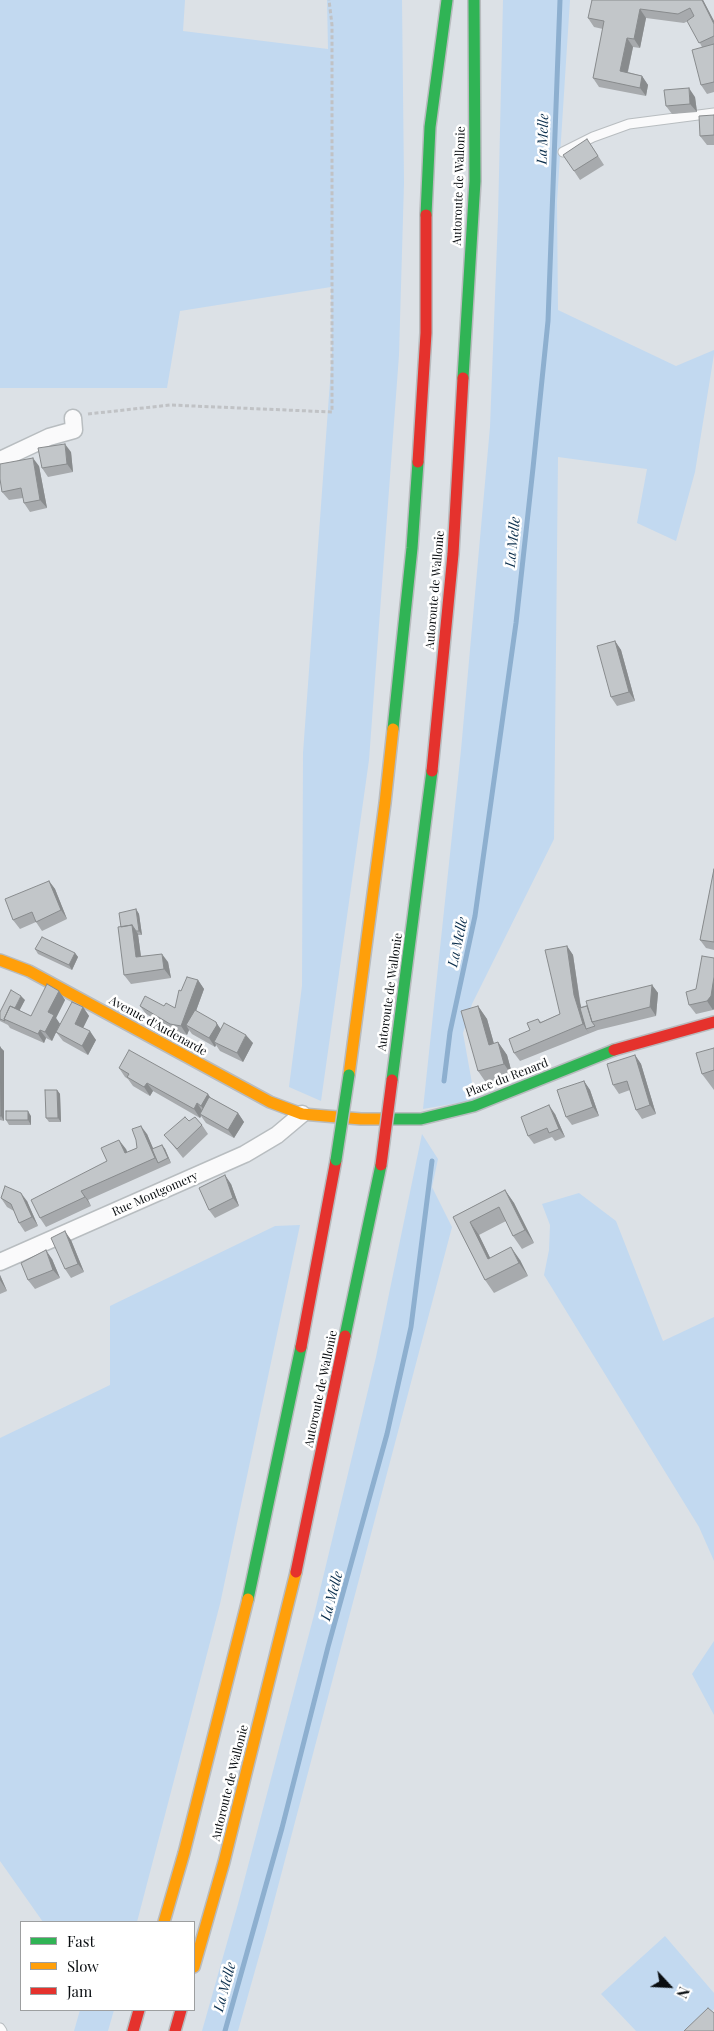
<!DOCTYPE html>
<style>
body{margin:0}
#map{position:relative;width:714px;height:2031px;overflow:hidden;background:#dce1e6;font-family:"Playfair Display",serif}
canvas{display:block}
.legend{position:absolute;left:20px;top:1921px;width:175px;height:90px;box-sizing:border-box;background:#fff;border:1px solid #9d9fa0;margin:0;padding:6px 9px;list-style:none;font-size:15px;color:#0a0e11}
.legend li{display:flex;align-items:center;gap:10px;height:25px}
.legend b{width:25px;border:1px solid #9d9fa0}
.north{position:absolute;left:644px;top:1961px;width:50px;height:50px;-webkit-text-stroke:4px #fff;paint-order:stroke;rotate:115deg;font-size:14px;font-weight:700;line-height:20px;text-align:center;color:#0a0e11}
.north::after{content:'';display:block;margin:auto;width:18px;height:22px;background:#0a0e11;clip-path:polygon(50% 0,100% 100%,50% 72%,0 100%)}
</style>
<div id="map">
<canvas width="714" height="2031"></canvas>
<ul class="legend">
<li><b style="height:6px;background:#30b455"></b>Fast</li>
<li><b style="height:6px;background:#ff9f0a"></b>Slow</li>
<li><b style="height:6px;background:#e5322d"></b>Jam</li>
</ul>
<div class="north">N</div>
</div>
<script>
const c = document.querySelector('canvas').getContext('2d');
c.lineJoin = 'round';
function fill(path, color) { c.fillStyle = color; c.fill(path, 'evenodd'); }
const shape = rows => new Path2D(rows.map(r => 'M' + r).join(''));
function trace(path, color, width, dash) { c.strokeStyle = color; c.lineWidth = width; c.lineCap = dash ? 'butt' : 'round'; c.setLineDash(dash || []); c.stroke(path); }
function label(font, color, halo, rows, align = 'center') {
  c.font = font + ' "Playfair Display",serif'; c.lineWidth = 5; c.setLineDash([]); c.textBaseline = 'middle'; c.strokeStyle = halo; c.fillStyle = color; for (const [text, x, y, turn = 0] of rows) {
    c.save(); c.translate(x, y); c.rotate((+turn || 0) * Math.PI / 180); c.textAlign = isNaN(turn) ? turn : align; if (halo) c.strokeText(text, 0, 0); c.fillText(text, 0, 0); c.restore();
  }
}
const green = shape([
 [0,0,185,0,183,31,328,49,327,0,402,0,404,183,399,355,369,760,321,1101,289,1087,302,986,303,753,332,354,331,287,180,311,167,388,0,388],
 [503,0,570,0,557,202,558,310,676,366,714,350,714,354,695,472,676,541,637,523,647,469,558,457,554,839,472,1004,463,1033,475,1100,423,1109,461,750,490,427,498,217],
 [422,1134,438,1159,432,1187,452,1227,267,1928,238,2031,202,2031,238,1904,314,1615,376,1357],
 [579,1193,616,1221,663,1341,714,1317,714,1561,699,1527,544,1275,549,1250,550,1225,542,1204],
 [300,1225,220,1604,137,1922,43,1922,0,1861,0,1438,110,1385,110,1306,275,1226],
 [714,1641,714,1715,692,1674],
 [665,1936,714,1993,714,2009,690,2031,636,2031,601,1994],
 [80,2010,114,2010,108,2031,74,2031]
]);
const stream = shape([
 [444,1081,450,1032,475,916,516,623,533,468,548,321,560,0],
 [225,2031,282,1828,328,1647,387,1434,411,1327,432,1161]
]);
const path = shape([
 [88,414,170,405,332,412,332,25,329,0]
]);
const lane = shape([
 [563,152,593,137,629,124,714,113],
 [0,2028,2,2031]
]);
const street = shape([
 [0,460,49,437,74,430,73,418],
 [0,1262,245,1154,277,1135,302,1114]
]);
const fast = shape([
 [426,215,430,127,447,0],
 [463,378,475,181,474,0],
 [393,729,412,548,418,462],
 [392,1080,432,771],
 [386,1119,421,1119,474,1106,614,1050],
 [345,1336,381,1165],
 [248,1599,301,1347]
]);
const slow = shape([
 [0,960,29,971,270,1102,302,1114,361,1119,386,1119],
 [349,1075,385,803,393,729],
 [164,1922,184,1853,248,1599],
 [194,1967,224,1862,296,1572]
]);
const jam = shape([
 [418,462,426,333,426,215],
 [432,771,453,554,463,378],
 [614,1050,714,1022],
 [301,1347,336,1160],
 [296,1572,345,1336],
 [133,2031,139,2010],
 [175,2031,181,2010]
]);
const fastBridge = shape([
 [336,1160,349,1075]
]);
const jamBridge = shape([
 [381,1165,392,1080]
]);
const wall = shape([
 [678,0,703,0,714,21,714,92,707,94,701,85,702,47,688,21,684,23,646,18,640,48,633,47,628,72,642,76,648,85,646,96,599,87,593,78,603,29,594,27,588,18],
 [695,97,697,112,672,114,666,106],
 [714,115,714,145,707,145,700,136],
 [593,148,604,165,580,180,574,171],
 [71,452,73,472,48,477,42,468],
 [39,466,47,508,30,512,24,503,23,498,9,500,2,492],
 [615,641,621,650,635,701,617,706,611,697],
 [714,869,714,950,706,948,700,940],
 [49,881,55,889,67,919,42,931,36,922,20,929,13,920],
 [136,909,139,914,142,935,138,935,141,956,168,962,171,978,131,984,124,975,121,927],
 [567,946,573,955,581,1007,652,985,658,993,656,1016,598,1030,520,1061,514,1053,538,1019,541,1022,560,1014],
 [35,949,75,953,78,957,72,970,38,954],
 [714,958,714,1009,713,1010,696,1014,689,1005],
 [198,980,204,989,196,1011,221,1029,253,1043,243,1062,220,1051,216,1045,215,1047,192,1034,189,1030,187,1035,176,1032,146,1014,140,1006,164,1006,175,1008,181,991],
 [59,991,65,1000,56,1018,60,1024,52,1041,46,1038,44,1043,10,1028,8,1025,0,1021,0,1012,25,1000,19,1010,31,1016],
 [478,1006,487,1019,494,1044,498,1042,507,1055,513,1077,487,1084,478,1071],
 [83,1007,89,1016,83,1028,96,1040,88,1055,63,1041,56,1032],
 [0,1047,4,1051,4,1121,0,1120],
 [714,1048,714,1090,702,1074],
 [635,1055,641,1064,656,1114,642,1119,636,1110,630,1090,619,1094,613,1085],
 [119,1068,208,1094,209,1097,238,1113,244,1122,234,1138,206,1123,201,1116,200,1118,153,1091,150,1096,133,1086,128,1079,125,1077],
 [584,1081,590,1090,599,1116,572,1125,566,1117],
 [57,1090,60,1094,61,1122,49,1122,46,1118],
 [555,1114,565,1137,555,1141,552,1137,534,1144,528,1136],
 [31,1116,31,1125,9,1125,6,1120],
 [189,1121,202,1125,208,1134,183,1158,171,1143,164,1135],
 [147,1134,153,1149,162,1145,165,1149,171,1163,88,1200,91,1206,46,1227,40,1218,107,1161,126,1149,127,1152,137,1148],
 [231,1184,239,1206,215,1218,209,1210],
 [505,1190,514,1203,534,1243,522,1249,513,1236,506,1221,479,1235,490,1258,520,1260,528,1276,494,1293,485,1280,453,1217],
 [1,1198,27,1201,38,1226,25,1232,19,1223,14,1211,7,1207],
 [71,1240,84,1272,71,1278,65,1269],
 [52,1259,60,1278,35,1289,28,1280],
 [0,1275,7,1291,0,1294]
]);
const shadedWall = shape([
 [702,0,703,0,714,21,714,24],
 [640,9,646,18,640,48,634,39],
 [627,38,633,47,626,79,620,71],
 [642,76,648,85,646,96,640,88],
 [689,88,695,97,697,112,690,104],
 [65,444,71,452,73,472,67,464],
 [33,458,39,466,47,508,40,500],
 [615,641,621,650,635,701,629,692],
 [49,881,55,889,67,919,61,910],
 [136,909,139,914,142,935,139,931],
 [132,925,138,934,142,965,136,957],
 [567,946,573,955,580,1003,588,1028,586,1029,589,1033,583,1024,574,995],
 [75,953,78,957,72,970,69,965],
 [162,954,168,962,171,978,164,969],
 [714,977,714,1009,713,1010,707,1001],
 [198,980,204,989,190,1027,186,1025,189,1030,187,1035,181,1026],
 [652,985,658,993,656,1016,650,1007],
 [59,991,65,1000,56,1018,60,1024,52,1041,45,1032,48,1012],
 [21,996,25,1000,13,1023,8,1021],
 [478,1006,487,1019,498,1058,489,1045],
 [83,1007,89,1016,81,1032,75,1024],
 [216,1022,222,1031,214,1042,216,1045,215,1047,209,1038],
 [40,1030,46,1038,44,1043,38,1034],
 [90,1031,96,1040,88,1055,82,1046],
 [246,1035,253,1043,243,1062,237,1053],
 [498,1042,507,1055,513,1077,504,1064],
 [0,1047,4,1051,4,1121,1,1116],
 [635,1055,641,1064,656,1114,650,1105],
 [584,1081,590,1090,599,1116,593,1107],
 [147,1083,153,1091,150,1096,144,1087],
 [57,1090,60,1094,61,1122,58,1118],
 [208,1094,214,1103,208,1115,201,1106],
 [197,1103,203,1112,200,1114,201,1116,200,1118,194,1109],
 [549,1105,555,1114,565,1137,559,1129],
 [28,1111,31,1116,31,1125,28,1120],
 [238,1113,244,1122,234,1138,228,1130],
 [141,1126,147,1134,159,1162,158,1163,155,1158],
 [119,1140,126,1149,131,1162,125,1153],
 [162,1145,165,1149,171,1163,168,1158],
 [225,1175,231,1184,239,1206,233,1198],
 [505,1190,514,1203,534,1243,525,1230],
 [81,1191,88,1200,91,1206],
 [21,1193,27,1201,38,1226,32,1217],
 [470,1222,479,1235,497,1272,488,1259],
 [65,1231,71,1240,84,1272,78,1264],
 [511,1247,520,1260,528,1276,519,1263],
 [46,1250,52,1259,60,1278,53,1270],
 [0,1275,7,1291,0,1280]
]);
const building = shape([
 [592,0,702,0,714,24,714,36,699,43,687,21,694,16,690,8,678,14,640,9,634,39,627,38,620,71,642,76,640,88,593,78,604,21,588,18,592,0],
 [714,44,714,82,701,85,692,50,714,44],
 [689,88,690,104,666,106,664,90,689,88],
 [714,115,714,135,700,136,699,116,714,115],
 [587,139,598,156,574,171,563,155,587,139],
 [65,444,67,464,42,468,38,448,65,444],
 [33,458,40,500,24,503,21,488,2,492,0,479,0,464,33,458],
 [615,641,629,692,611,697,597,646,615,641],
 [714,869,714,942,700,940,714,869],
 [49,881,61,910,36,922,32,912,13,920,5,899,49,881],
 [136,909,139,931,136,931,132,925,121,927,119,913,136,909],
 [132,925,136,957,162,954,164,969,124,975,118,927,132,925],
 [42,937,75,953,69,965,35,949,42,937],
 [567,946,574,995,583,1024,514,1053,509,1039,530,1030,527,1023,538,1019,540,1023,560,1014,545,950,567,946],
 [702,956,714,958,714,977,711,996,707,1001,689,1005,686,992,696,989,702,956],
 [187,977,198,980,181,1026,170,1024,140,1006,145,996,164,1006,166,1003,175,1008,179,990,181,991,187,977],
 [47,984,59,991,48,1012,54,1015,45,1032,40,1030,38,1034,4,1019,10,1006,31,1016,47,984],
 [652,985,650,1007,592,1022,586,1001,652,985],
 [11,990,21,996,15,1008,10,1006,4,1019,5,1021,0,1019,0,1012,11,990],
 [72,1002,83,1007,75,1024,90,1031,82,1046,56,1032,72,1002],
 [478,1006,489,1045,498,1042,504,1064,478,1071,461,1011,478,1006],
 [587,1006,592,1022,595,1026,586,1029,580,1008,587,1006],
 [195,1010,216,1022,217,1025,209,1038,186,1025,195,1010],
 [224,1023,246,1035,237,1053,214,1042,224,1023],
 [0,1047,1,1116,0,1116,0,1047],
 [714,1048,714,1070,702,1074,696,1053,714,1048],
 [129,1050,208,1094,201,1106,197,1103,194,1109,147,1083,144,1087,127,1077,129,1074,119,1068,129,1050],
 [635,1055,650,1105,636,1110,627,1081,613,1085,607,1064,635,1055],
 [584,1081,593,1107,566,1117,557,1090,584,1081],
 [45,1090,57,1090,58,1118,46,1118,45,1090],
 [209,1097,238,1113,228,1130,200,1114,209,1097],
 [549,1105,559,1129,549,1133,547,1128,528,1136,521,1117,549,1105],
 [6,1111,28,1111,28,1120,6,1120,6,1111],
 [185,1117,189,1121,195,1117,202,1125,177,1149,164,1135,185,1117],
 [141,1126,155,1158,81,1191,85,1197,40,1218,31,1200,107,1161,101,1148,119,1140,125,1153,137,1148,136,1140,132,1129,141,1126],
 [162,1145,168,1158,158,1163,152,1149,162,1145],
 [225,1175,233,1198,209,1210,199,1188,225,1175],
 [5,1186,21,1193,32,1217,19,1223,11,1204,1,1198,5,1186],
 [505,1190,525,1230,513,1236,499,1207,470,1222,488,1259,511,1247,519,1263,485,1280,453,1217,505,1190],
 [65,1231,78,1264,65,1269,51,1238,65,1231],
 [46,1250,53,1270,28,1280,21,1263,46,1250],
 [708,2008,714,2013,714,2031,684,2031,708,2008]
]);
const streetNames = [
 ["Autoroute de Wallonie",459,186,-88],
 ["Autoroute de Wallonie",435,590,-85],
 ["Autoroute de Wallonie",390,992,-82],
 ["Avenue d'Audenarde",158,1026,29],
 ["Place du Renard",507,1078,-21],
 ["Rue Montgomery",155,1194,-24],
 ["Autoroute de Wallonie",321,1389,-78],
 ["Autoroute de Wallonie",230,1783,-76]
];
const waterNames = [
 ["La Melle",543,139,-88],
 ["La Melle",513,542,-84],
 ["La Melle",458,942,-78],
 ["La Melle",332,1596,-75],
 ["La Melle",225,1987,-75]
];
fill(green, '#c2d9f0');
trace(stream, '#8dafcf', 5);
trace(lane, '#b8bdc0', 11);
trace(street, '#b8bdc0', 19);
trace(fast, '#b8bbbe', 14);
trace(slow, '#b8bbbe', 14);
trace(jam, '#b8bbbe', 14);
trace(path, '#c0c2c5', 3, [4, 2.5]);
trace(lane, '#fafafb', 9);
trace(street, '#fafafb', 16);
trace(fast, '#30b455', 11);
trace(slow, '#ff9f0a', 11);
trace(jam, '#e5322d', 11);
trace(fastBridge, '#b8bbbe', 14, []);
trace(jamBridge, '#b8bbbe', 14, []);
trace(fastBridge, '#30b455', 11);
trace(jamBridge, '#e5322d', 11);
fill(wall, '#a7aaad');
fill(shadedWall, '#888b8d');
fill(building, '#c2c6c9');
trace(building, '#888b8d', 1);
label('12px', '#0a0e11', '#fff', streetNames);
label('italic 14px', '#0a2e4c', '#fff', waterNames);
</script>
